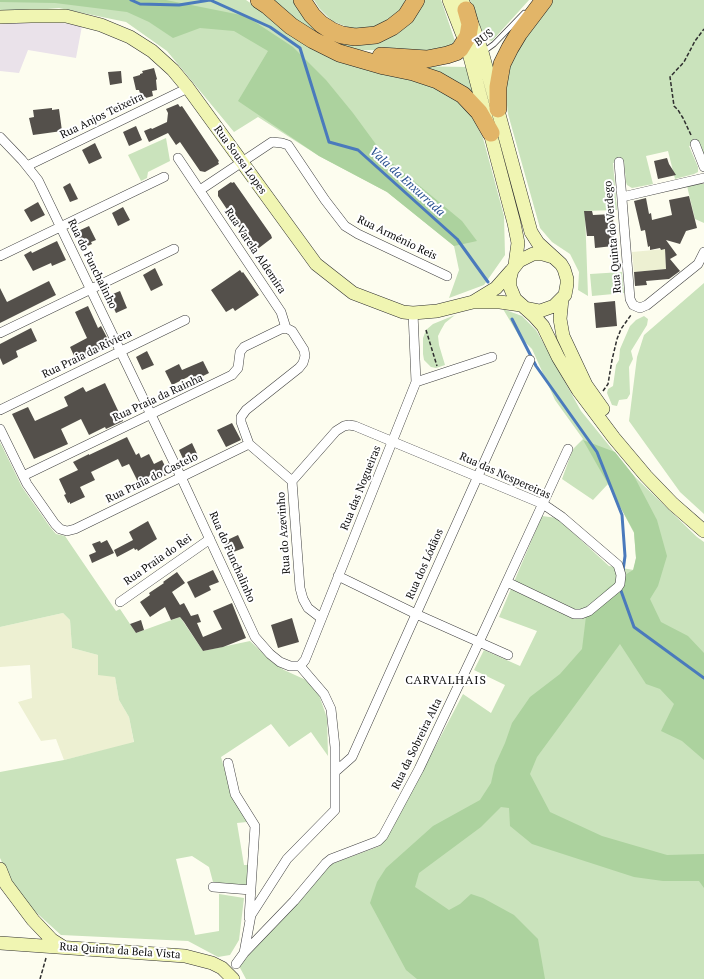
<!DOCTYPE html>
<meta charset="utf-8">
<style>
body{margin:0}
canvas{display:block;background:#fdfdef}
</style>
<canvas width="704" height="979"></canvas>
<script>
const c = document.querySelector('canvas').getContext('2d');
c.lineJoin = 'round';
function fill(path, color) { c.fillStyle = color; c.fill(path, 'evenodd'); }
const shape = rows => new Path2D(rows.map(r => 'M' + r).join(''));
function trace(path, color, width, dash) { c.strokeStyle = color; c.lineWidth = width; c.lineCap = dash ? 'butt' : 'round'; c.setLineDash(dash || []); c.stroke(path); }
function label(font, color, halo, rows, align = 'center') {
  c.font = font + ' "PT Serif",serif'; c.lineWidth = 4; c.setLineDash([]); c.textBaseline = 'middle'; c.strokeStyle = halo; c.fillStyle = color; for (const [text, x, y, turn = 0] of rows) {
    c.save(); c.translate(x, y); c.rotate((+turn || 0) * Math.PI / 180); c.textAlign = isNaN(turn) ? turn : align; if (halo) c.strokeText(text, 0, 0); c.fillText(text, 0, 0); c.restore();
  }
}
const industrial = shape([
 [18,22,63,23,82,26,76,58,28,50,19,73,0,71,0,24]
]);
const farmland = shape([
 [665,249,666,269,634,272,632,252],
 [63,613,70,620,72,648,98,655,115,677,119,700,129,717,134,743,64,760,56,739,41,741,18,702,32,698,30,665,0,667,0,627]
]);
const green = shape([
 [0,0,246,0,278,22,463,99,483,138,504,216,505,255,484,285,449,298,459,270,454,246,387,192,319,156,258,117,234,132,167,51,126,22,59,8,0,13],
 [270,0,296,0,364,44,422,0,441,0,455,41,447,49,424,51,362,50,341,47,319,37],
 [314,0,405,0,402,9,383,24,370,29,350,28,332,21,319,8],
 [470,0,529,0,492,41,485,39],
 [551,0,704,0,704,155,699,143,689,146,698,167,698,172,694,174,675,179,668,151,646,156,653,184,632,188,627,185,626,182,624,161,613,163,617,210,585,211,588,296,578,290,579,272,570,254,552,242,540,228,508,114,505,87,508,70,523,39],
 [410,66,467,67,475,96],
 [166,138,170,161,148,172,147,178,141,181,128,155],
 [700,184,704,184,704,223,695,219,687,186],
 [622,272,624,293,592,296,590,274],
 [704,283,704,514,680,492,629,421,637,357,644,335],
 [503,309,522,316,536,330,581,411,634,476,697,537,704,542,704,979,246,979,239,966,329,865,380,846,392,829,463,694,491,713,505,685,474,670,484,650,520,666,537,631,499,617,542,516,557,518,609,566,634,570,636,558,634,533,608,484,593,500,562,479,573,449,583,439,555,400,532,349,519,336],
 [455,315,445,323,441,330,438,336,439,345,445,365,436,368,431,367,424,360,423,354,423,338,426,330,433,324],
 [644,316,648,319,647,325,631,351,633,359,629,367,630,394,627,399,619,400,617,406,612,405,607,393,608,389,613,386,616,365,619,360,620,349,630,326,636,320],
 [0,442,22,487,50,527,56,534,65,536,116,611,120,609,136,633,180,617,203,651,250,641,272,662,284,670,306,680,319,695,327,718,328,756,311,732,289,747,271,724,221,757,233,798,247,822,237,823,244,865,250,865,249,887,213,882,209,867,192,856,176,859,195,935,219,931,219,894,244,898,239,940,230,955,218,957,188,941,61,935,18,896,0,858,0,772,64,760,134,742,129,717,119,700,115,677,98,675,98,655,72,648,70,620,63,613,0,627]
]);
const forest = shape([
 [0,0,166,0,246,16,293,47,326,80,353,113,386,158,462,221,477,241,454,246,387,192,319,156,238,101,268,51,234,31,200,28,173,38,149,22,127,12,55,3,0,2],
 [583,440,615,452,634,476,657,520,667,556,658,586,650,599,661,622,688,636,704,653,704,760,682,741,661,731,674,704,660,689,646,684,620,644,537,757,530,774,550,812,602,836,667,855,704,854,704,888,699,881,663,881,634,877,532,844,510,826,509,808,501,807,481,827,419,873,415,887,433,899,449,910,460,904,471,894,483,898,514,915,538,939,545,979,417,979,406,970,370,903,377,882,386,868,433,826,480,800,491,783,495,765,505,743,512,723,530,697,560,674,582,649,587,608,608,588,625,575,633,570,636,558,634,532,608,484]
]);
const stream = shape([
 [131,0,140,4,179,5,210,0,270,27,300,48,329,142,358,150,457,239,488,282],
 [512,319,536,366,597,452,622,515,625,556,623,571],
 [620,588,634,627,704,678]
]);
const building = shape([
 [154,68,157,79,156,80,157,90,152,91,153,96,142,99,139,90,136,90,133,77,140,75,140,74,143,73,142,71],
 [121,71,122,83,110,85,108,72],
 [178,104,180,107,182,106,219,161,218,162,219,164,205,172,200,171,180,142,176,145,168,133,149,142,144,131,151,128,152,129,167,122,168,113,166,109],
 [52,108,52,110,59,109,62,131,33,135,29,118,34,117,33,110],
 [136,126,142,140,129,146,123,132],
 [95,143,102,158,89,164,82,150],
 [667,158,669,164,676,175,658,179,654,161],
 [231,182,232,183,234,182,271,235,272,238,255,251,218,196,218,191],
 [70,183,78,199,70,202,63,187],
 [689,196,697,228,686,231,680,244,666,240,677,255,670,259,680,271,669,279,646,281,647,285,635,286,634,272,666,269,665,249,661,250,660,248,650,250,650,246,648,247,645,230,641,231,634,201,646,198,649,214,651,213,652,220,672,215,669,200],
 [38,202,45,215,31,222,24,210],
 [123,207,130,220,118,226,112,213],
 [584,211,592,211,593,215,613,214,614,244,613,245,613,246,595,248,594,236,587,236],
 [89,226,96,240,91,242,92,244,83,248,76,232],
 [57,241,66,260,52,266,51,263,33,271,24,255,31,251,32,253],
 [155,268,163,285,151,291,143,275],
 [240,270,242,273,243,272,259,295,235,311,233,308,226,312,211,290],
 [49,281,56,295,0,323,0,288,7,302],
 [120,291,127,308,116,313,108,296],
 [615,301,617,326,596,328,594,303],
 [88,306,98,328,101,326,112,347,77,362,70,347,87,338,75,312],
 [31,328,37,341,16,351,18,357,3,365,0,358,0,344],
 [147,351,154,365,142,370,136,357],
 [203,361,209,373,195,380,192,375,172,385,165,371,179,364,182,370],
 [105,383,123,421,106,429,105,427,89,435,81,419,61,429,68,444,34,459,12,414,28,407,35,421,68,406,64,397,83,387,86,392],
 [232,423,241,440,226,447,217,430],
 [127,437,136,455,139,453,141,458,149,454,154,464,162,460,169,474,155,480,152,475,138,482,129,464,122,467,118,459,91,472,95,480,80,487,85,497,70,504,70,502,68,503,64,495,66,494,59,479,78,470,73,462,89,454,89,455],
 [192,443,199,458,186,465,179,450],
 [148,521,157,539,138,551,137,549,135,550,134,548,117,557,114,550,133,540,129,532],
 [238,535,244,548,228,554,223,542],
 [107,540,114,553,92,563,89,555,96,552,92,544,100,541,101,543],
 [213,570,219,582,209,586,211,590,195,598,187,582],
 [177,572,185,583,172,592,180,605,184,603,191,616,198,614,201,622,197,623,203,637,222,629,213,611,232,603,246,638,223,647,203,651,184,622,180,617,171,620,165,607,150,617,140,602,150,595,149,593,164,583,163,582],
 [292,618,299,642,278,648,271,625],
 [141,620,144,630,136,633,130,624]
]);
const path = shape([
 [691,135,683,118,678,110,674,106,670,77,684,62,695,41,704,29],
 [426,330,437,366],
 [603,391,608,384,612,360,617,339,621,329,631,315],
 [40,979,46,958]
]);
const lane = shape([
 [483,52,494,44,524,13]
]);
const street = shape([
 [0,137,22,160,38,180,181,477,255,637,270,654,280,662,290,666,300,666],
 [695,144,704,167],
 [178,158,281,312,286,328],
 [619,162,630,299,633,305,640,308,647,305,698,264,704,252],
 [27,166,188,88],
 [200,190,272,142,282,143,288,145,325,200,345,226,358,234,447,276],
 [622,197,704,178],
 [0,256,164,177],
 [286,328,292,331,304,350,305,356,303,363,299,368,246,410,241,417,241,422,249,444,292,481,300,588,303,599,308,608,321,618],
 [0,333,174,249],
 [416,382,492,357],
 [0,410,185,320],
 [0,429,27,484,55,524,60,529,67,531,75,529,249,444],
 [23,476,232,375,238,368,240,352,244,347,281,329,286,328],
 [292,481,336,431,344,426,349,425,355,426,543,504,562,517,618,565,621,575,620,584,618,587,589,611,581,614,574,614,507,582],
 [338,576,416,614,508,655],
 [120,602,210,539],
 [300,666,305,660,416,382,413,313],
 [228,763,235,794,255,826,249,918],
 [335,772,352,757,530,360],
 [213,887,251,890],
 [244,953,294,901,326,863,331,859,378,841,383,836,419,769,479,642,568,449],
 [236,964,244,953,251,915,287,859,335,810,335,747,331,709,324,694,300,666]
]);
const secondary = shape([
 [449,0,465,41,470,57,514,223,518,243,515,265],
 [462,0,474,29,482,52,531,232,538,243,561,264,564,269,567,279,567,284,565,295,554,306,540,311,525,308],
 [0,17,31,16,66,16,101,25,130,37,152,51,173,70,188,88,316,264,353,293,403,312,413,313,437,311,473,302,500,302,521,305],
 [553,257,543,254,533,254,519,261,512,270,510,278,510,287,515,299,534,316,543,326,558,357,578,390,614,438,646,476,673,504,704,531],
 [562,299,560,319,563,336,586,385,603,409],
 [473,302,496,288,511,271],
 [0,869,6,884,33,920,52,940,63,947],
 [0,943,185,956,212,963,222,968,233,979]
]);
const highway = shape([
 [259,0,268,6,291,26,313,40,339,53,384,66,413,72,437,80,463,95,479,112,491,133],
 [302,0,312,15,321,24,332,31,342,35,355,37,376,35,392,27,406,16,416,0],
 [381,56,427,59,447,55,456,52,460,49,468,36,470,24,466,10],
 [498,109,498,87,502,64,510,48,519,33,544,0]
]);
const streetNames = [
 ["BUS",484,38,-36],
 ["Rua Anjos Teixeira",102,116,-26],
 ["Rua Sousa Lopes",240,160,54],
 ["Rua Quinta do Verdego",613,237,-95],
 ["Rua Arménio Reis",397,238,26],
 ["Rua Varela Aldemira",255,251,56],
 ["Rua do Funchalinho",92,264,64],
 ["Rua Praia da Riviera",87,354,-26],
 ["Rua Praia da Rainha",158,398,-25],
 ["Rua das Nespereiras",505,476,24],
 ["Rua Praia do Castelo",152,478,-26],
 ["Rua das Nogueiras",361,488,-68],
 ["Rua do Azevinho",284,533,-94],
 ["Rua do Funchalinho",232,557,66],
 ["Rua Praia do Rei",158,560,-35],
 ["Rua dos Lódãos",425,564,-66],
 ["Rua da Sobreira Alta",417,744,-64],
 ["Rua Quinta da Bela Vista",120,951,4]
];
const waterNames = [
 ["Vala da Enxurrada",407,182,42]
];
const neighbourhoodNames = [
 ["CARVALHAIS",446,681]
];
fill(industrial, '#eae2ea');
fill(farmland, '#edf0d2');
fill(green, '#cae3bc');
fill(forest, '#acd29e');
trace(stream, '#4a7abc', 3);
fill(building, '#54504b');
trace(lane, '#404040', 6);
trace(street, '#404040', 10);
trace(secondary, '#2f2f2f', 14);
trace(highway, '#1e1e1e', 18);
trace(path, '#2f2f2f', 1.5, [4, 2]);
trace(lane, '#fff', 4.5);
trace(street, '#fff', 9);
trace(secondary, '#f0f5b2', 13);
trace(highway, '#e2b568', 17);
label('11px', '#0d0d0d', '#fff', streetNames);
label('italic 12px', '#264e8f', '#fff', waterNames);
c.letterSpacing = '1px';
label('12px', '#0d0d0d', '#fff', neighbourhoodNames);
c.letterSpacing = '0px';
</script>
